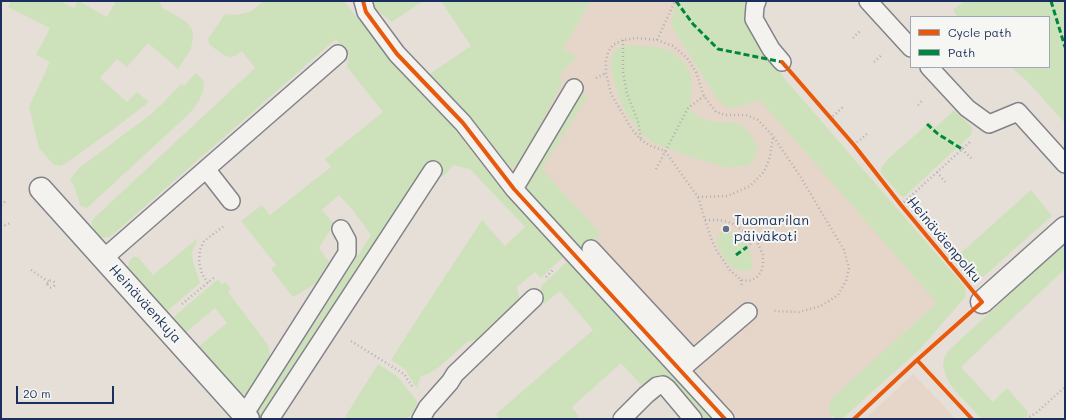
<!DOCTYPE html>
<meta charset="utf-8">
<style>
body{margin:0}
#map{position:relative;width:1066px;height:420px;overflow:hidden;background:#e6dfd8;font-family:Mali,sans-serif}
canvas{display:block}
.frame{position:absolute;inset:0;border:2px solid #1b2f5e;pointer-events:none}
.legend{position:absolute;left:910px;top:16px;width:140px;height:52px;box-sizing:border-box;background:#f6f6f2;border:1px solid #9ea6b7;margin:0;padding:5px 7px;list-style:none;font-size:12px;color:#1b2f5e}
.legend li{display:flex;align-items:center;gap:8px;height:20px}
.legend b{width:20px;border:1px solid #9ea6b7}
.scale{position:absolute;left:16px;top:386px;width:98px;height:18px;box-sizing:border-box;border:2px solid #1b2f5e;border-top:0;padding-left:5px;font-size:12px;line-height:14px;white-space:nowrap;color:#1b2f5e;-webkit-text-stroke:3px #f6f6f2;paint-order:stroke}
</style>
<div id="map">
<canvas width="1066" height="420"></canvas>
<div class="frame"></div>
<ul class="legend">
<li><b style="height:5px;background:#e8590c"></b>Cycle path</li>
<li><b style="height:5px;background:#00873e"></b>Path</li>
</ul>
<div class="scale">20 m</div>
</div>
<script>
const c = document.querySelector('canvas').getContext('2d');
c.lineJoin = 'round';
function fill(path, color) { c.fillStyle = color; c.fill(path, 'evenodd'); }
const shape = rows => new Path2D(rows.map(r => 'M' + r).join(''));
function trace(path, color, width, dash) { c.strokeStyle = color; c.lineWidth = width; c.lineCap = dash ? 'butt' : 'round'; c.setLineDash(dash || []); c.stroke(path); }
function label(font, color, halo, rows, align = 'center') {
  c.font = font + ' Mali,sans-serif'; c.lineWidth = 4; c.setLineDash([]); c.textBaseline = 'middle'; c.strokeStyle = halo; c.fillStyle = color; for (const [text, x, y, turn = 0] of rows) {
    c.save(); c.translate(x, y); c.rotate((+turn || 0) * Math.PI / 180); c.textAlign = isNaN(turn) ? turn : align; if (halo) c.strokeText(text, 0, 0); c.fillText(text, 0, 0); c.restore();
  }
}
const built = shape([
 [591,1,693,1,965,287,829,419,700,419,487,170,563,49],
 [913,374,943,405,955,419,865,419]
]);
const green = shape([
 [11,1,60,1,74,8,78,1,79,1,107,17,116,1,159,1,163,8,185,21,190,26,193,32,193,38,191,49,178,69,148,43,127,67,117,59,100,78,127,102,137,92,149,102,123,122,68,162,60,166,56,165,53,164,39,148,29,107,50,62,36,55,50,28,8,7],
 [262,1,344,1,359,20,375,35,454,124,462,138,487,170,534,219,565,255,541,278,535,272,517,287,520,305,480,342,476,340,467,342,438,368,428,374,421,376,418,383,418,389,414,384,405,369,391,360,412,327,482,220,505,246,525,227,470,169,453,165,443,177,432,163,262,419,259,415,258,411,371,235,352,209,339,195,322,210,334,224,319,248,331,265,320,281,293,297,271,269,276,265,241,221,262,205,270,215,331,167,325,159,383,112,347,67,349,55,336,39,110,237,101,238,92,226,92,222,94,218,255,68,242,51,235,56,229,57,224,55,211,46,209,43,208,39,225,14,235,15,250,12,259,5],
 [370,1,423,1,392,22,378,11],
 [441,1,591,1,563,49,578,58,566,66,559,79,563,81,519,166,511,167,506,165,485,136,461,106,428,75,471,46],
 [679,1,752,1,751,20,784,78,965,287,966,296,921,348,842,419,834,418,830,412,829,404,833,397,937,303,760,100,735,108,726,107,718,100,671,25,674,9],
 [964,1,1065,1,1065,123,1029,83,1011,67,1049,67,1049,17,958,17,953,10],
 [630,45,646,46,658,47,672,52,685,64,690,73,692,84,690,105,691,110,698,117,706,120,719,122,732,122,743,126,749,133,757,146,757,153,753,161,746,166,728,168,697,159,653,143,641,133,631,120,622,105,616,88,612,72,611,56,617,49,623,46],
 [196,73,202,79,204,84,203,91,199,101,191,112,87,208,83,207,80,205,75,188,70,179,79,168,150,115,163,103,181,84,184,86],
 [581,92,588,96,542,169,601,234,582,252,525,191,523,186],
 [955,109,972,128,972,134,904,197,901,196,881,173,881,168,889,158,930,122,935,128],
 [1031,190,1052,216,983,277,977,279,972,278,955,258],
 [726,232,733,233,745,243,750,252,752,262,752,268,747,271,741,271,730,266,718,247,717,238,721,233],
 [198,238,192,252,193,262,200,283,165,313,131,276,128,268,129,262,133,257,138,257,153,275],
 [1065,243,1065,269,961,367,993,402,1007,388,1028,412,1027,416,1022,419,982,419,955,391,947,379,943,367,944,358,948,351],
 [569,260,715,419,695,419,655,377,643,387,621,363,572,407,579,417,577,419,500,419,496,414,593,330,560,291,544,304,540,295,542,285],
 [218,279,222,284,226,282,231,289,228,292,268,345,270,354,262,378,255,389,246,394,239,393,196,349,227,323,215,308,184,334,170,320],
 [378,364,397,376,417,401,417,409,407,419,349,419,345,417]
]);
const path = shape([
 [853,38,860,31],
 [623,40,623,72,627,94,638,121,641,139],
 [657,40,675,1],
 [874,62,883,54],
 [596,78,606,73],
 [918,105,923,100],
 [830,119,844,106],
 [854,145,868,133],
 [962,149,972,159],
 [656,169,688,108,704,96],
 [937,172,945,182],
 [698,197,728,196,750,186,764,172,770,157,773,136],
 [1,205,7,200],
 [901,205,970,142],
 [705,220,720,220,732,223,742,230,758,244,763,255,763,265,761,272,756,278,749,281,741,280,730,270,718,253,712,241,705,220,698,197,665,151,651,146,641,140,631,128,611,94,606,73,606,61,608,52,613,45,623,40,637,38,657,40,673,46,687,58,696,72,704,96,716,112,726,115,746,115,758,120,773,136,800,176,844,250,849,268,846,281,838,295,821,306,799,312,774,311],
 [1,223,5,225,11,223],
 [747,247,754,241],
 [31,270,49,282],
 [546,277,554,269],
 [741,280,742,288],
 '47.5 284a3.5 3.5 0 1 1 7 0a3.5 3.5 0 1 1-7 0Z',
 [208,283,202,274,199,262,200,250,204,241,224,226],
 [182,304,216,276],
 [351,341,404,374,412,386],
 [1026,419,1036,413,1065,387]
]);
const lane = shape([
 [363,1,366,12,397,54,463,123,514,189,725,419],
 [757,1,755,6,754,19,771,49,782,62],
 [868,1,911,48],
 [929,67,967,108,989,124,1018,112,1065,164],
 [206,169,231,201],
 [514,189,574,88],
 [591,249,693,359],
 [104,258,338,54],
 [685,366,748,312],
 [244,415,347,253,347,240,341,229],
 [270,419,433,170],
 [421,419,427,408,450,382,455,374,534,298],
 [622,419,646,395,657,386,663,385,667,388,693,419]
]);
const street = shape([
 [41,189,248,419],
 [982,302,1065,228]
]);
const quiet = shape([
 [676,1,693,24,718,49,782,62],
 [1051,1,1065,47],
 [927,124,938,134,962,149],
 [736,255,747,247]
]);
const cycleway = shape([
 [363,1,366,12,397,54,463,123,514,189,725,419],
 [782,62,854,145,901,205,982,302,917,360,854,419],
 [917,360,972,419]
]);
const markers = [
 [726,229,4,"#626d89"]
];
const poiNames = [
 ["Tuomarilan",734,221],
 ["päiväkoti",734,237]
];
const streetNames = [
 ["Heinäväenpolku",944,240,50],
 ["Heinäväenkuja",145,304,48]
];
fill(built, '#e5d6c9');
fill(green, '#cde2bb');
trace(lane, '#828389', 20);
trace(street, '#828389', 25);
trace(path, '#b0b1b5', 2.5, [1, 3]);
trace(lane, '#f3f2ef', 17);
trace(street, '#f3f2ef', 22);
trace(quiet, '#00873e', 3, [6, 3]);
trace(cycleway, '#e8590c', 4);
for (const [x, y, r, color] of markers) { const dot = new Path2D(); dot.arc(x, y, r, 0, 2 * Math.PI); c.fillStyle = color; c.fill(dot); trace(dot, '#f6f6f2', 1.5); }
label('14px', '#1b2f5e', '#f6f6f2', poiNames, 'left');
label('14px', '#1b2f5e', '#f6f6f2', streetNames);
</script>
